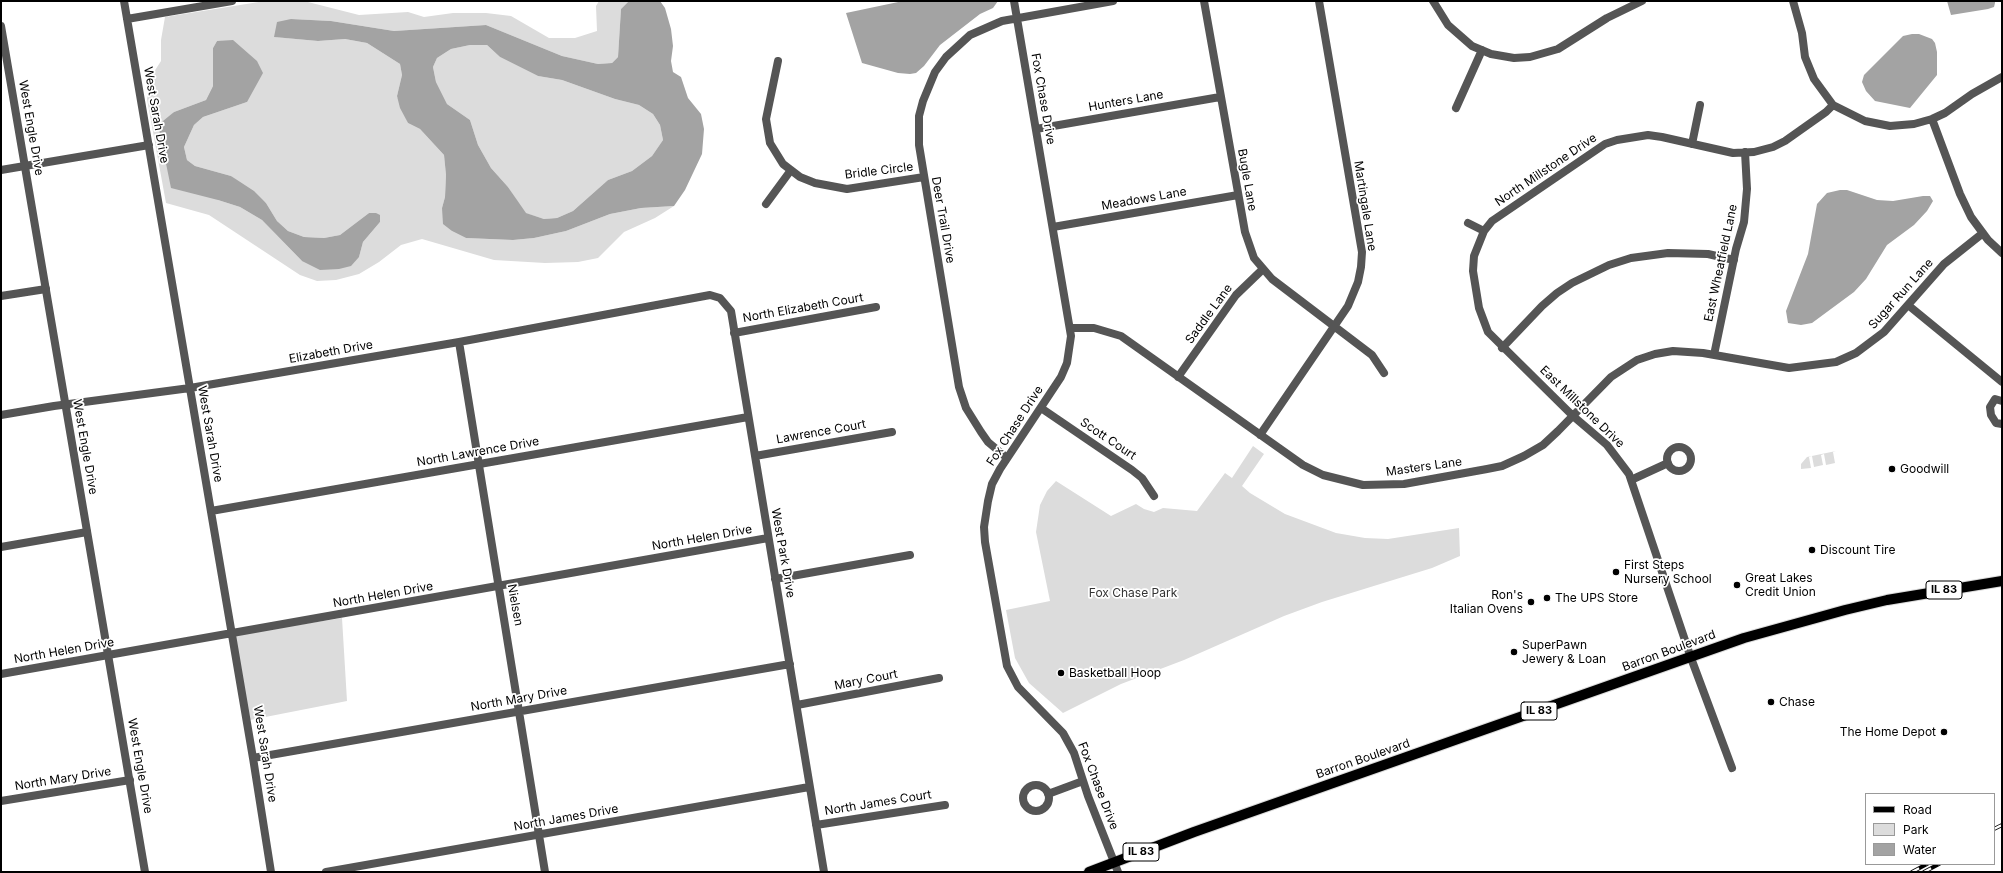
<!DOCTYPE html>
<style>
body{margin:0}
#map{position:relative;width:2003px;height:873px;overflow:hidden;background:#fff;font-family:Inter,sans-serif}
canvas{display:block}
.frame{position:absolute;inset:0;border:2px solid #000;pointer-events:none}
.legend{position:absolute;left:1865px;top:793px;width:130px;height:72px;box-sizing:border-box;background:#fff;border:1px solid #999;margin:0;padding:5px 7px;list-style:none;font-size:12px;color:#000}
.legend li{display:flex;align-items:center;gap:8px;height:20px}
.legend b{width:20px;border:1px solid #999}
</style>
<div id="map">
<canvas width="2003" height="873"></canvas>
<div class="frame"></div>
<ul class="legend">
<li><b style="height:5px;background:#000"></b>Road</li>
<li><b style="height:11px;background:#dcdcdc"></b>Park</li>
<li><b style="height:11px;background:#a3a3a3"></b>Water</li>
</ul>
</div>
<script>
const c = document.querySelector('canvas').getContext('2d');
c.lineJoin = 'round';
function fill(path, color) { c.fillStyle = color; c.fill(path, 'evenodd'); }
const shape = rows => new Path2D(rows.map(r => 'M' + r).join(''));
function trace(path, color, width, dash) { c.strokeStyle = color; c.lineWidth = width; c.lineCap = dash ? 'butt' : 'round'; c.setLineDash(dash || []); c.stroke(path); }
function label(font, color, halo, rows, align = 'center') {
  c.font = font + ' Inter,sans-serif'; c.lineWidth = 3.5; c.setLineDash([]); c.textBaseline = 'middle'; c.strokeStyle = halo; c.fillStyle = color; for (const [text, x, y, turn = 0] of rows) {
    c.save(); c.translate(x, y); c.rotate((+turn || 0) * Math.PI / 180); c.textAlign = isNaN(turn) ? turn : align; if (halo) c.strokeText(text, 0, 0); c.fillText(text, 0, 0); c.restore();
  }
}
const green = shape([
 [265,1,304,1,359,15,408,12,424,17,453,13,486,13,511,16,549,38,575,38,597,31,596,6,599,1,629,1,621,9,618,57,612,63,598,64,562,56,486,25,394,31,331,21,291,19,275,37,318,41,345,39,367,43,400,64,402,75,397,96,408,123,420,129,444,155,446,175,445,197,442,208,452,231,466,238,513,240,534,238,566,231,610,214,641,208,674,206,655,218,624,232,598,258,578,262,545,263,494,260,422,239,401,245,379,262,359,274,336,280,317,281,300,275,209,215,166,203,147,99,152,75,161,61,161,40,165,17],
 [217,41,247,102,203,117,194,125,184,147,187,160,195,166,231,176,266,203,277,221,288,231,304,237,324,238,340,235,369,213,380,222,363,242,359,257,302,261,262,220,240,207,218,200,160,129,174,112,206,100,213,86,213,48],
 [470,45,487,45,500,57,538,76,562,80,615,99,639,105,653,114,660,125,663,140,652,156,632,171,608,180,573,211,557,218,544,219,525,213,508,187,491,168,478,145,470,120,447,104,436,82,433,67,437,58,451,49],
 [1253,446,1264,454,1242,486,1250,493,1285,514,1336,533,1365,538,1388,539,1459,528,1460,556,1432,568,1322,602,1284,616,1184,660,1121,684,1063,713,1029,683,1015,658,1006,610,1050,601,1036,532,1040,505,1047,491,1056,481,1111,516,1136,504,1144,509,1154,512,1163,508,1197,511,1225,473,1232,478],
 [1836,451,1833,452,1835,463,1826,465,1824,454,1821,455,1823,465,1814,467,1812,456,1809,457,1811,468,1801,469,1801,464,1807,457],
 [342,618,347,701,250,720,234,635]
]);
const water = shape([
 [629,1,660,1,665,8,671,29,673,46,671,61,673,72,681,77,688,98,701,114,704,129,702,154,685,190,674,206,641,208,610,214,566,231,534,238,513,240,466,238,452,231,443,224,442,208,445,197,446,175,444,155,420,129,408,123,400,108,397,96,402,75,400,64,367,43,345,39,318,41,274,37,277,22,291,19,331,21,394,31,486,25,562,56,598,64,612,63,618,57,621,9],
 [470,45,487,45,500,57,538,76,562,80,615,99,639,105,653,114,660,125,663,140,652,156,632,171,608,180,573,211,557,218,544,219,526,213,508,187,491,168,478,145,470,120,447,104,436,82,433,67,437,58,451,49],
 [903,1,998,1,993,8,980,14,940,45,924,66,916,73,910,74,898,73,862,63,846,13],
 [1947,1,1995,1,1995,3,1994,7,1988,9,1951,15],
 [1912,34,1919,34,1932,39,1935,43,1937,52,1937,75,1910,108,1875,101,1866,91,1862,82,1864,75,1903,36],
 [233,40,257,61,263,73,247,102,203,117,194,125,184,147,187,160,195,166,231,176,254,191,266,203,277,221,288,231,304,237,324,238,340,235,369,213,376,213,380,215,380,222,363,242,359,257,351,266,339,269,320,270,302,261,262,220,240,207,218,200,171,188,159,129,163,121,174,112,206,100,213,86,213,48,217,41],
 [1840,190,1847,190,1877,200,1893,201,1923,196,1930,196,1933,201,1927,211,1914,225,1887,245,1866,279,1854,292,1812,323,1801,325,1788,323,1786,311,1808,254,1817,204,1827,193]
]);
const minor = shape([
 [124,1,253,758,271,872],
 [1014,1,1071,336,1067,363,1061,377,1000,469,992,484,988,501,984,527,985,542,1007,666,1018,687,1063,733,1074,753,1088,796,1118,872],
 [1204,1,1245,232,1254,258,1272,279,1372,355,1384,373],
 [1433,1,1448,25,1472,46,1491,54,1514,58,1530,57,1558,49,1607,18,1642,1],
 [1793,1,1802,33,1805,57,1814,79,1833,105,1865,121,1890,126,1914,124,1932,119,1945,113,1972,94,2002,77],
 [127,19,232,1],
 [778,61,766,119,770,143,783,164,800,177,815,183,847,189,924,177],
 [1456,108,1482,50],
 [1932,119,1960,194,1971,217,1988,240,2002,253],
 [1036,129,1220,97],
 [1692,144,1700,105],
 [1,170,149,145],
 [766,204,791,170],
 [1468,223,1484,231],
 [1053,227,1238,195],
 [1,296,46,289],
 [1908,305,2002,382],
 [1071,328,1094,328,1121,336,1303,465,1323,475,1363,485,1404,484,1487,469,1502,466,1524,456,1543,445,1558,431,1611,377,1637,360,1655,354,1673,351,1703,353,1789,368,1836,362,1856,353,1884,332,1944,264,1983,233],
 [734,333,876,307],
 [459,342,545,872],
 [1502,348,1542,306,1557,293,1572,283,1609,265,1631,258,1668,253,1708,254,1734,260],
 [1714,355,1736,249,1744,222,1747,189,1745,152],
 [1178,377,1236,295,1263,269],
 [2002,401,1995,399,1990,407,1991,415,1996,423,2002,424],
 [1041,408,1132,470,1142,478,1154,496],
 [1,415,54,406,190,388,459,342,710,295,720,298,731,311,824,872],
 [1260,435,1348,306,1358,282,1361,267,1362,252,1319,1],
 '1667 459a12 12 0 1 1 24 0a12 12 0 1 1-24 0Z',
 [755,456,892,432],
 [1007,458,988,442,981,432,966,408,959,387,919,145,919,116,923,101,935,72,946,57,970,35,1002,21,1113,1],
 [1631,480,1668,463],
 [211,511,748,417],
 [1,547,87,532],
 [775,579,910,555],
 [1,674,768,538],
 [797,705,939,678],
 [253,758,790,664],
 [1732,768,1691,658,1629,474,1607,445,1573,416,1488,332,1479,308,1473,271,1474,256,1484,231,1492,221,1605,144,1617,140,1648,135,1662,137,1733,153,1754,152,1773,147,1785,141,1826,112,1833,105],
 '1023 798a13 13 0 1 1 26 0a13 13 0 1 1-26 0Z',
 [1048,794,1083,781],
 [1,801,130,780],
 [816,825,945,805],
 [326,872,809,787]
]);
const tertiary = shape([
 [1,26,145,872]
]);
const primary = shape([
 [1089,872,1194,832,1744,638,1845,610,1887,600,2002,581]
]);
const rail = shape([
 [1994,829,2002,825],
 [1912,872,1927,864],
 [1924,872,1939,864]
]);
const markers = [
 [1892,469,4,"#000"],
 [1812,550,4,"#000"],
 [1616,572,4,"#000"],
 [1737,585,4,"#000"],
 [1547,598,4,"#000"],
 [1531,602,4,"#000"],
 [1514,652,4,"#000"],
 [1061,673,4,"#000"],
 [1771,702,4,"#000"],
 [1944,732,4,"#000"]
];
const shields = [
 [1944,590,36],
 [1539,711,36],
 [1141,852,36]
];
const shieldNames = [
 ["IL 83",1944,590],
 ["IL 83",1539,711],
 ["IL 83",1141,852]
];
const streetNames = [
 ["Fox Chase Drive",1043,99,80],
 ["Hunters Lane",1126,101,-10],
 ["West Sarah Drive",156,115,80],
 ["West Engle Drive",31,128,80],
 ["North Millstone Drive",1546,170,-34],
 ["Bridle Circle",879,171,-7],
 ["Bugle Lane",1247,180,80],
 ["Meadows Lane",1144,199,-10],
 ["Martingale Lane",1365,206,81],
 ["Deer Trail Drive",943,220,80],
 ["East Wheatfield Lane",1721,263,-78],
 ["Sugar Run Lane",1901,294,-48],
 ["North Elizabeth Court",803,308,-10],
 ["Saddle Lane",1209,314,-54],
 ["Elizabeth Drive",331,352,-10],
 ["East Millstone Drive",1582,407,44],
 ["Fox Chase Drive",1015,426,-57],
 ["Lawrence Court",821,432,-10],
 ["West Sarah Drive",210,434,80],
 ["Scott Court",1108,439,34],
 ["West Engle Drive",85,447,80],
 ["North Lawrence Drive",478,452,-10],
 ["Masters Lane",1424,467,-8],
 ["North Helen Drive",702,538,-10],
 ["West Park Drive",783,553,80],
 ["North Helen Drive",383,595,-10],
 ["Nielsen",515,605,80],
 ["North Helen Drive",64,651,-10],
 ["Barron Boulevard",1669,651,-20],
 ["Mary Court",866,680,-11],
 ["North Mary Drive",519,699,-10],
 ["West Sarah Drive",265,754,81],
 ["Barron Boulevard",1363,759,-19],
 ["West Engle Drive",140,766,80],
 ["North Mary Drive",63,779,-9],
 ["Fox Chase Drive",1098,786,69],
 ["North James Court",878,803,-9],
 ["North James Drive",566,818,-10]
];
const poiNames = [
 ["Goodwill",1900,469],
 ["Discount Tire",1820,550],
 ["First Steps",1624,565],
 ["Nursery School",1624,579],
 ["Great Lakes",1745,578],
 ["Credit Union",1745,592],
 ["Ron's",1523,595,"right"],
 ["Italian Ovens",1523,609,"right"],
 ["The UPS Store",1555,598],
 ["SuperPawn",1522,645],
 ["Jewery & Loan",1522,659],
 ["Basketball Hoop",1069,673],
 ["Chase",1779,702],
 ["The Home Depot",1936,732,"right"]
];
const parkNames = [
 ["Fox Chase Park",1133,593]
];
fill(green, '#dcdcdc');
fill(water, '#a3a3a3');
trace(primary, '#dbdbdb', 12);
trace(minor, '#555', 8);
trace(tertiary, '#555', 8);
trace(primary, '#000', 10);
trace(rail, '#000', 4);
trace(rail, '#fff', 2.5, [8]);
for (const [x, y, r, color] of markers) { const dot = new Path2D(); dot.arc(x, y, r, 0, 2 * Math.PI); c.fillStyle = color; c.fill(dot); trace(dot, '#fff', 1.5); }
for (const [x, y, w] of shields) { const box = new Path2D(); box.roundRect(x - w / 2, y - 9, w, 18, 3); c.fillStyle = '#fff'; c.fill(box); trace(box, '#000', 1); }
label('bold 11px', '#000', null, shieldNames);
label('12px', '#000', '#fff', streetNames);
label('12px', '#000', '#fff', poiNames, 'left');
label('12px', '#333', '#fff', parkNames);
</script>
